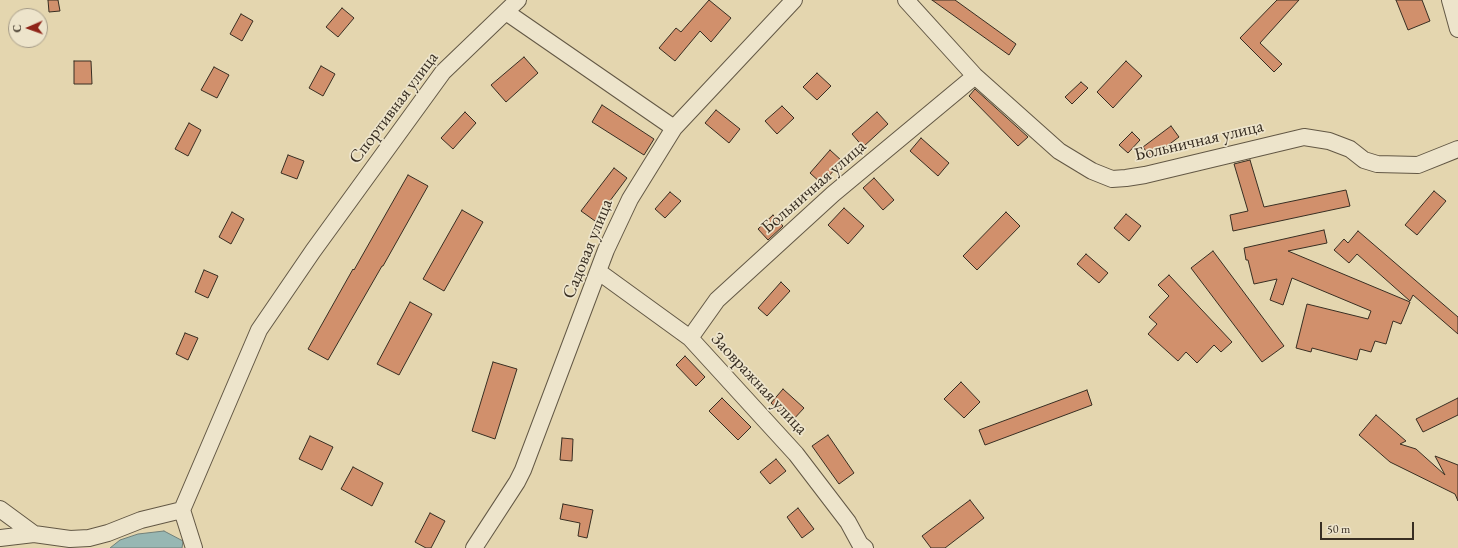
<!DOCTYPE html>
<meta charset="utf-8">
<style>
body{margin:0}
#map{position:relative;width:1458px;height:548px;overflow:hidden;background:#e4d6af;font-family:"EB Garamond",serif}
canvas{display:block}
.north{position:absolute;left:8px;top:8px;width:40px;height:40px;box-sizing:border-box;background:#ede4cb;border:1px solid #a59b87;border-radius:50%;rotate:268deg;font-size:11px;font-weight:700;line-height:16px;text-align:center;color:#382e22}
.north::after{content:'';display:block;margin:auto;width:14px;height:18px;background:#8f2418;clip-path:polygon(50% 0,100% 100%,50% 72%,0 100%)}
.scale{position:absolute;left:1320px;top:522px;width:94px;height:18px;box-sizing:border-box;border:2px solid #382e22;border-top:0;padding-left:5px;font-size:12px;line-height:14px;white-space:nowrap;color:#382e22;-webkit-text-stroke:3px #ede4cb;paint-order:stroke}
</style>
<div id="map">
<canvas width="1458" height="548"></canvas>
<div class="north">С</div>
<div class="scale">50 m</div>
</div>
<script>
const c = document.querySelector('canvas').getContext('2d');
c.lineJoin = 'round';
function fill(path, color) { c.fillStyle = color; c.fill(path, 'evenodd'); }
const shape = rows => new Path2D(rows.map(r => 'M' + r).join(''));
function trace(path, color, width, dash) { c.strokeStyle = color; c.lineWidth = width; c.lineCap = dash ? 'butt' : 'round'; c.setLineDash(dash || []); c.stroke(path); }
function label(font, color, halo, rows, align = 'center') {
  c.font = font + ' "EB Garamond",serif'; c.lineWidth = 3.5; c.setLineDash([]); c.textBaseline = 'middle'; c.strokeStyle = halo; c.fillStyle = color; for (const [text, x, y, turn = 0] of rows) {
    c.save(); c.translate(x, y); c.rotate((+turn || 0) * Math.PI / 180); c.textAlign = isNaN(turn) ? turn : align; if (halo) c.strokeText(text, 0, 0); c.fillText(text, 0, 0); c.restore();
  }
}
const water = shape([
 [164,531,183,541,182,548,110,548,120,540,138,534,164,531]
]);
const building = shape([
 [48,0,58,0,60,11,49,12,48,0],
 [709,0,731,18,711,42,700,31,675,61,659,48,676,28,681,32,709,0],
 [932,0,955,0,1016,44,1009,55,932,0],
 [1277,0,1299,0,1260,43,1282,64,1274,72,1240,38,1277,0],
 [1396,0,1422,0,1430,21,1408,30,1396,0],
 [342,8,354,18,338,37,326,27,342,8],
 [241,14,253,21,242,41,230,34,241,14],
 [524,57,538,73,506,102,491,85,524,57],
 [74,61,91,61,92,84,74,84,74,61],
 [1126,61,1142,76,1113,108,1097,92,1126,61],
 [321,66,335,74,323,96,309,88,321,66],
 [214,67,229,75,217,98,201,90,214,67],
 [817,73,831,86,817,100,803,87,817,73],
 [1081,82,1088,88,1072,104,1065,97,1081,82],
 [975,89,1028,137,1018,146,969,96,975,89],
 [602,105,654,139,644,155,592,122,602,105],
 [782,106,794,118,777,134,765,121,782,106],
 [716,110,740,129,729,143,705,123,716,110],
 [465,112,476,123,453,149,441,138,465,112],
 [877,112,888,124,863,147,852,134,877,112],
 [189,123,201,130,188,156,175,149,189,123],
 [1171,126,1179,137,1151,158,1143,147,1171,126],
 [1132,132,1140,140,1128,153,1119,145,1132,132],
 [921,138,949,163,938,176,910,151,921,138],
 [830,150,842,161,822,184,810,173,830,150],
 [288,155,304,161,297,179,281,173,288,155],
 [1250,160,1264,207,1346,190,1350,206,1233,231,1230,215,1248,211,1234,164,1250,160],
 [614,168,627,178,595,221,581,211,614,168],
 [408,175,428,186,383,266,382,266,328,360,308,349,353,269,354,270,408,175],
 [874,178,894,200,883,210,863,188,874,178],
 [1434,191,1446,201,1417,235,1405,225,1434,191],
 [670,192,681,201,665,218,655,209,670,192],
 [844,208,864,226,848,244,828,225,844,208],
 [462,210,483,222,444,291,423,279,462,210],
 [232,212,244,219,231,244,219,237,232,212],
 [1006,212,1020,226,977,270,963,256,1006,212],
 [1126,214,1141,226,1129,241,1114,228,1126,214],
 [773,215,783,226,768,240,758,229,773,215],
 [1324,230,1327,243,1288,251,1410,302,1401,324,1393,321,1386,344,1375,341,1371,352,1360,349,1357,360,1312,348,1311,352,1296,348,1307,304,1368,319,1371,311,1292,278,1283,305,1270,300,1277,279,1254,284,1248,260,1246,260,1244,248,1324,230],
 [1358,231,1458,317,1458,334,1413,295,1410,301,1357,254,1349,263,1334,250,1344,239,1348,243,1358,231],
 [1213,251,1284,346,1262,362,1191,268,1213,251],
 [1086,254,1108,273,1099,283,1077,264,1086,254],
 [204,270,218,276,208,298,195,292,204,270],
 [1169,275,1232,342,1221,352,1214,345,1197,363,1186,352,1178,361,1148,334,1157,324,1149,317,1169,296,1158,285,1169,275],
 [781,282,790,291,767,316,758,308,781,282],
 [410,302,432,314,399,375,377,364,410,302],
 [185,333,198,338,188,360,176,354,185,333],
 [685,356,705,377,696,386,676,365,685,356],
 [493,362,517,369,495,439,472,431,493,362],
 [961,382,980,402,964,418,944,399,961,382],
 [783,389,804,408,792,421,771,403,783,389],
 [1087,390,1092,405,985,445,979,430,1087,390],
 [722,398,751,427,738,440,709,411,722,398],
 [1458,398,1458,415,1423,432,1416,419,1458,398],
 [1376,415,1406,441,1400,444,1416,449,1445,475,1435,456,1458,465,1458,501,1455,494,1390,462,1359,435,1376,415],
 [828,435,854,473,839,484,812,446,828,435],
 [310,436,333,447,322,470,299,459,310,436],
 [562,438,573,439,572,461,560,460,562,438],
 [776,459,786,471,770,484,760,472,776,459],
 [353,467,383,483,372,506,341,489,353,467],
 [970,500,984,518,945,548,931,548,922,536,970,500],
 [563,504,593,510,587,538,578,536,580,523,560,519,563,504],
 [798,508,814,529,802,538,787,517,798,508],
 [430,513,445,521,431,548,426,548,415,542,430,513]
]);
const minor = shape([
 [906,0,975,76,1059,151,1092,171,1112,179,1126,178,1145,175,1304,137,1329,141,1350,149,1364,160,1377,164,1418,165,1458,149],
 [1450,0,1458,29],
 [506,12,674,128],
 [599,272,690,338,796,454,848,522,860,544,865,548],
 [690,338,717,300,833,194,975,76],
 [0,509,34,534],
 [182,510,259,330,313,251,443,72,518,0],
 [0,538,34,534,70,539,89,538,108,533,141,520,182,510,194,548],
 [474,548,517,482,523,470,606,250,630,199,674,128,794,0]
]);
const streetNames = [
 ["Спортивная улица",394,108,-53],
 ["Больничная улица",1199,141,-13],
 ["Больничная улица",814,187,-41],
 ["Садовая улица",588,249,-68],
 ["Заовражная улица",759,384,47]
];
fill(water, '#97b7b3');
trace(water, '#718079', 1);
fill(building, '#d1906c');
trace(building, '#382e22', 1);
trace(minor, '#635845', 18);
trace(minor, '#ede4cb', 16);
label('18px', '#382e22', '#ede4cb', streetNames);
</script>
